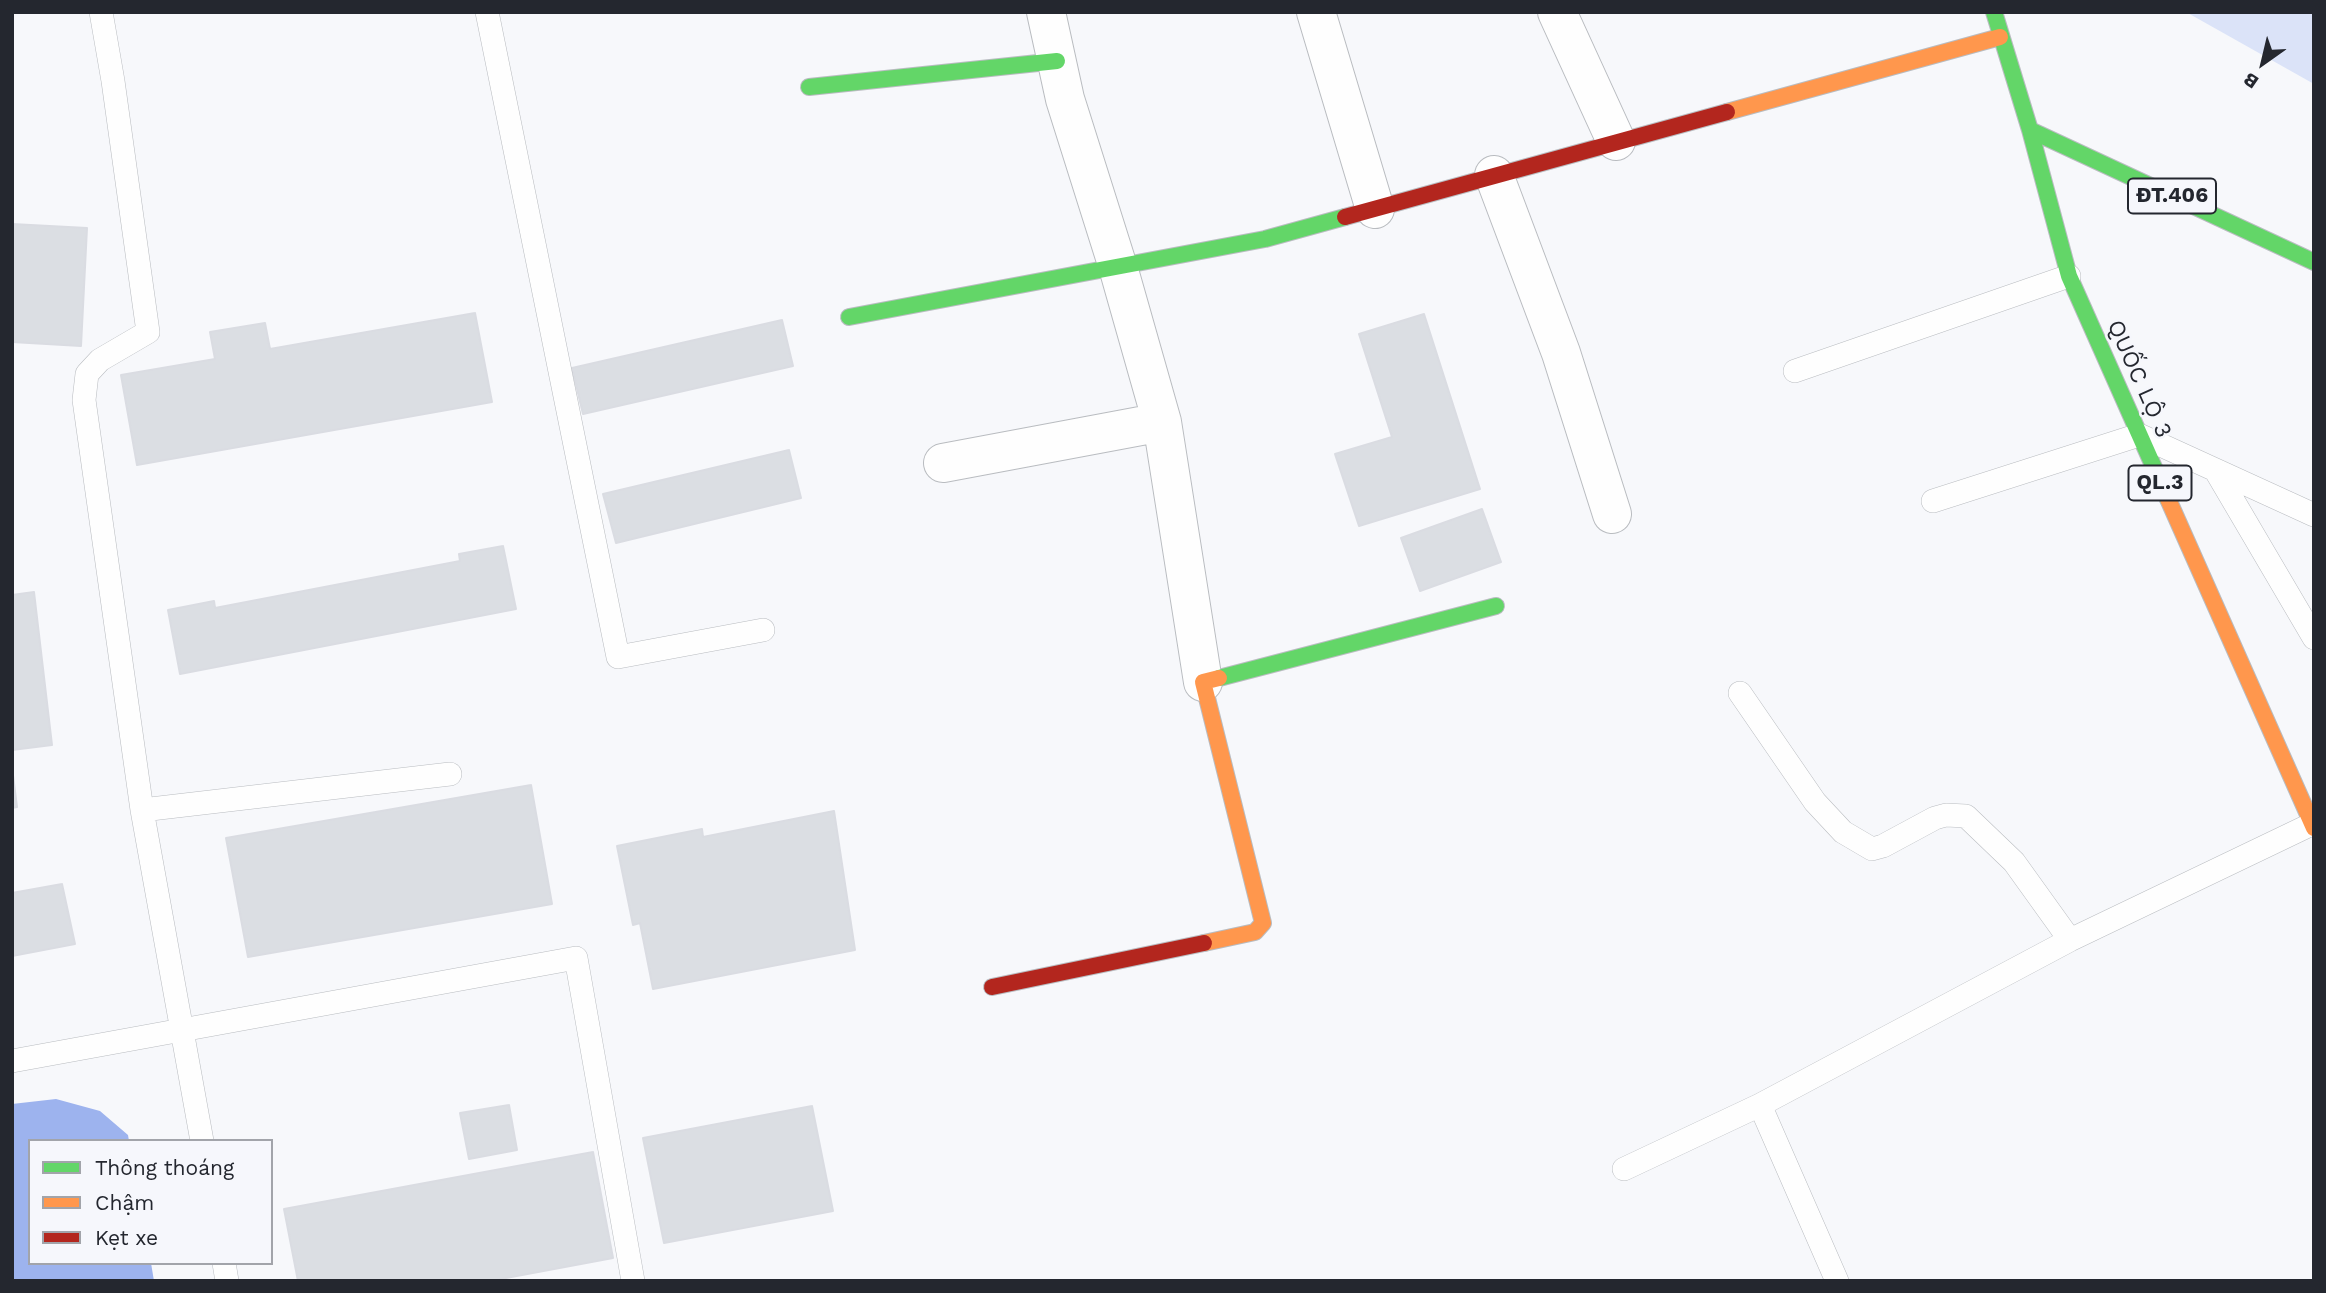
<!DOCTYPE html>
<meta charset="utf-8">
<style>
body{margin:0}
#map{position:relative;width:2326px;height:1293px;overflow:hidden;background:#f7f8fb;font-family:"Work Sans",sans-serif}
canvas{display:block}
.frame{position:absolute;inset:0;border:14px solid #24272f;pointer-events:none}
.legend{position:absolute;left:28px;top:1139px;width:245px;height:126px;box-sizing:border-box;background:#f6f7fc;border:2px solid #a2a4aa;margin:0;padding:9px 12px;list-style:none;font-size:21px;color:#24272f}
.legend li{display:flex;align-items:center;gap:14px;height:35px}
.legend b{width:35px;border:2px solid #a2a4aa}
.north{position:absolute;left:2228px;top:28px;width:70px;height:70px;-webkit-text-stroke:5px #f6f7fc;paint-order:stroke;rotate:214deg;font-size:19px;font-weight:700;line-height:28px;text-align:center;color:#24272f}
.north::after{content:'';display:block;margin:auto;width:24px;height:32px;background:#24272f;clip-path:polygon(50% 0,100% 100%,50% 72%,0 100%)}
</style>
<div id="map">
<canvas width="2326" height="1293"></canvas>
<div class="frame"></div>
<ul class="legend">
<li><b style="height:9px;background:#63d668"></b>Thông thoáng</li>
<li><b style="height:9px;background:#ff974d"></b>Chậm</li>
<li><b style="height:9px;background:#b3261e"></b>Kẹt xe</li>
</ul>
<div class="north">B</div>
</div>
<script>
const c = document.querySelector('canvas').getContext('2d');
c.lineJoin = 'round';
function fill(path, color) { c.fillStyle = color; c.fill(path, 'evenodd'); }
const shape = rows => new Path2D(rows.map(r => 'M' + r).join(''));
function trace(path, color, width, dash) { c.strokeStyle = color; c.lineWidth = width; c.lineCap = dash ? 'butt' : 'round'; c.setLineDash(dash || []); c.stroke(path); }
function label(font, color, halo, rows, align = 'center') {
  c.font = font + ' "Work Sans",sans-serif'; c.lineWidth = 5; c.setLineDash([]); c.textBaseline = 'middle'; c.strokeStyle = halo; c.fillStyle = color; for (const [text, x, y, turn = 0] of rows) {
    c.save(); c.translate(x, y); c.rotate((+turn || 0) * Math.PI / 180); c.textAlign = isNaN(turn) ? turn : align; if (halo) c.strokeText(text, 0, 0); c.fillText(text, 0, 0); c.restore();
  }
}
const green = shape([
 [2186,12,2314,12,2314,84]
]);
const water = shape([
 [56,1099,100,1111,128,1135,129,1141,30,1141,30,1263,151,1263,154,1281,12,1281,12,1104]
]);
const building = shape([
 [12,224,87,228,81,346,12,342,12,224],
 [475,313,492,402,137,465,121,375,215,359,210,332,265,323,270,349,475,313],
 [1424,314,1480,489,1359,526,1335,454,1392,437,1359,334,1424,314],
 [782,320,793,366,583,414,572,368,782,320],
 [789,450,801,498,616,543,603,494,789,450],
 [1482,509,1501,562,1420,591,1401,538,1482,509],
 [503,546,516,609,180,674,168,610,214,601,215,608,460,561,459,554,503,546],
 [34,592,52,745,12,750,12,595,34,592],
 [12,767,17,807,12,808,12,767],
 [531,785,552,904,248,957,226,838,531,785],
 [834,811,855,950,653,989,640,923,633,925,617,846,702,829,703,837,834,811],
 [62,884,75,944,12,956,12,893,62,884],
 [509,1105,517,1150,469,1159,460,1113,509,1105],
 [812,1106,833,1211,664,1243,643,1138,812,1106],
 [593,1152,613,1258,490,1281,298,1281,284,1209,593,1152]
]);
const lane = shape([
 [101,12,113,81,148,332,100,360,87,374,84,400,142,810,202,1141],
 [487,12,618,657,763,630],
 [1795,371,2069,276],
 [2217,473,2314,638],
 [1933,501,2139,435,2314,515],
 [1740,693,1815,802,1843,832,1872,849,1883,846,1935,818,1946,815,1966,816,2014,862,2070,940],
 [142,810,450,774],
 [12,1061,576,958,633,1281],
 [1760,1105,1837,1281],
 [1624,1169,1760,1105,2070,940,2312,824],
 [224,1263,227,1281]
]);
const street = shape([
 [1046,12,1065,99,1118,267,1162,422,1203,682],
 [1316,12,1375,209],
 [1557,12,1616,141],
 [1494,175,1561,353,1612,514],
 [943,463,1162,422]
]);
const fast = shape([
 [1994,12,2030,130,2069,276,2168,499],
 [809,87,1057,61],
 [2030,130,2314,262],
 [849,317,1265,239,1345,217],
 [1219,678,1496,606]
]);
const slow = shape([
 [1727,112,2000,37],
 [2168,499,2314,828],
 [1204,943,1255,932,1263,923,1203,682,1219,678]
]);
const jam = shape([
 [1345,217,1727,112],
 [992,987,1204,943]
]);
const shields = [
 [2172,196,88],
 [2160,483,63]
];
const shieldNames = [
 ["ĐT.406",2172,196],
 ["QL.3",2160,483]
];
const streetNames = [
 ["QUỐC LỘ 3",2139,379,66]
];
fill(green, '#dbe3f8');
fill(water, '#9db3ee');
fill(building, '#dbdee3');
trace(building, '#dadce2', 2);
trace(lane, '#b9bcc0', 24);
trace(street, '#b9bcc0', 40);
trace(fast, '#b9bcc0', 18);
trace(slow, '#b9bcc0', 18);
trace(jam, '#b9bcc0', 18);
trace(lane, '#fefefe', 23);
trace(street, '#fefefe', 38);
trace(fast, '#63d668', 16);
trace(slow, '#ff974d', 16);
trace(jam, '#b3261e', 16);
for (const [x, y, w] of shields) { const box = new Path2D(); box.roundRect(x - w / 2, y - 17.5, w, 35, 5); c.fillStyle = '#f6f7fc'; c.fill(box); trace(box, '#24272f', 2); }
label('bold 21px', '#24272f', null, shieldNames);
label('23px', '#24272f', '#f6f7fc', streetNames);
</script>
